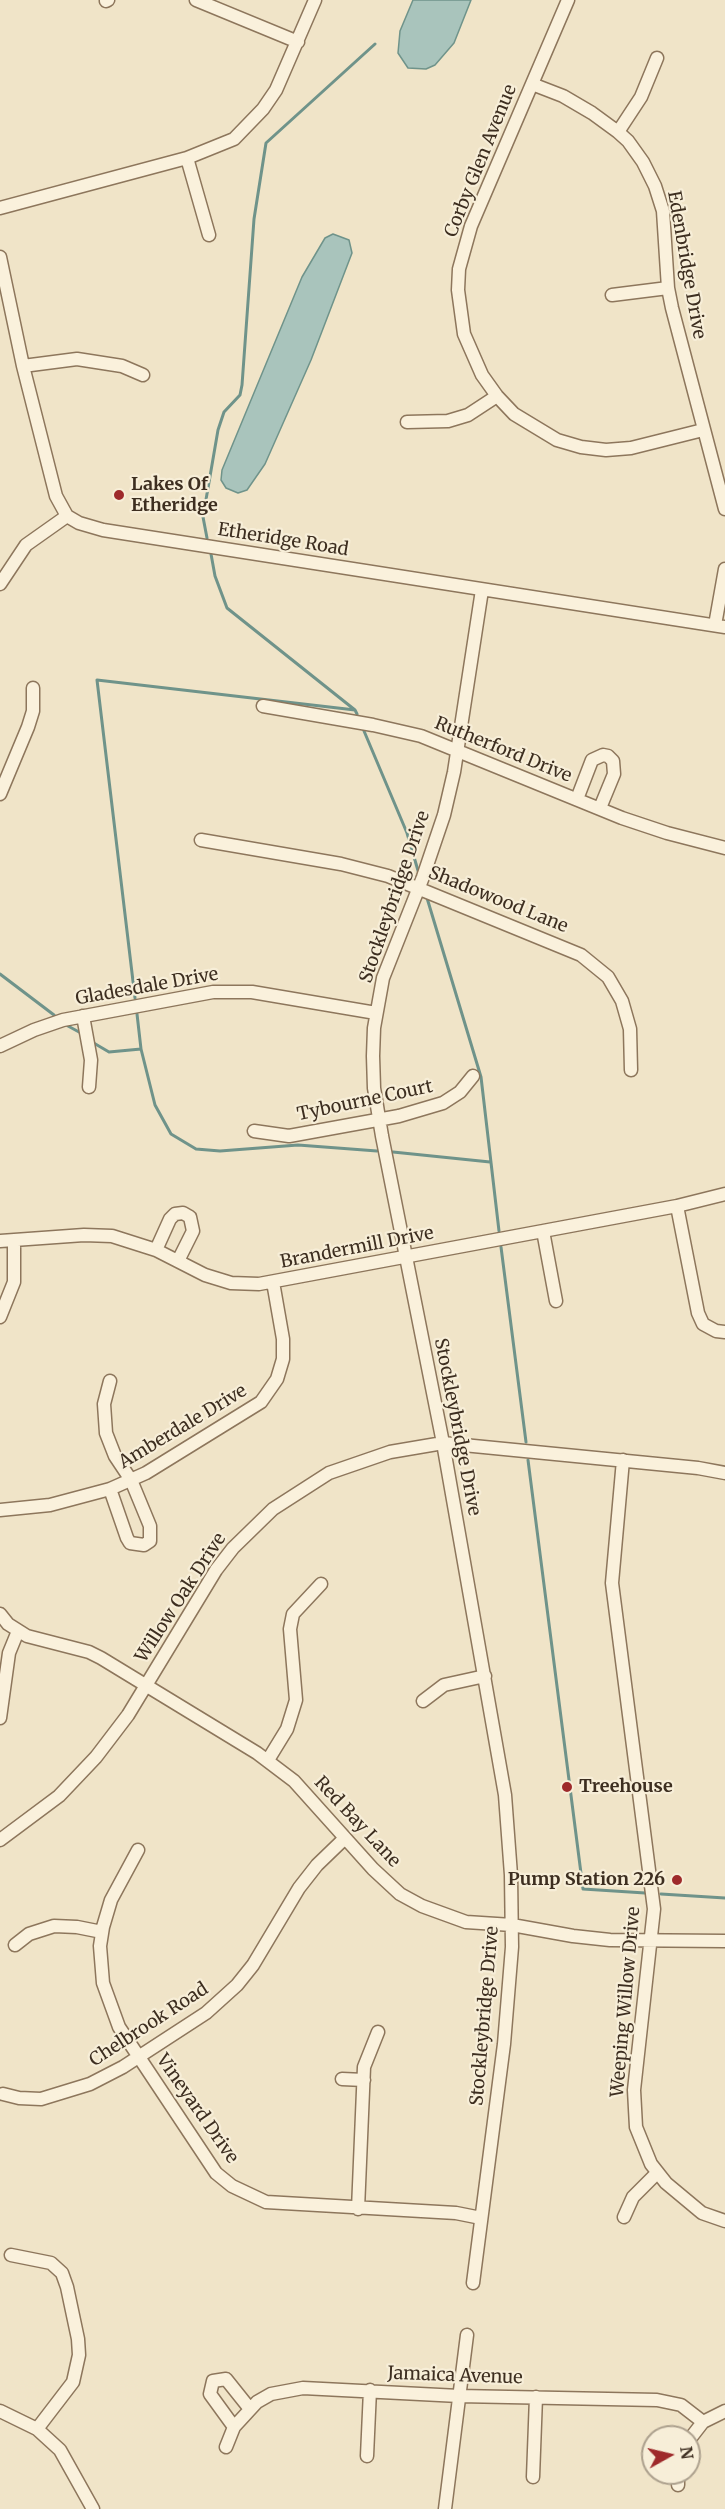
<!DOCTYPE html>
<style>
body{margin:0}
#map{position:relative;width:725px;height:2509px;overflow:hidden;background:#f0e4c8;font-family:Merriweather,serif}
canvas{display:block}
.north{position:absolute;left:641px;top:2425px;width:60px;height:60px;box-sizing:border-box;background:#f7eed8;border:2px solid #ada18e;border-radius:50%;rotate:82deg;font-size:16px;font-weight:700;line-height:24px;text-align:center;color:#3d2e20}
.north::after{content:'';display:block;margin:auto;width:21px;height:27px;background:#9e2a2b;clip-path:polygon(50% 0,100% 100%,50% 72%,0 100%)}
</style>
<div id="map">
<canvas width="725" height="2509"></canvas>
<div class="north">N</div>
</div>
<script>
const c = document.querySelector('canvas').getContext('2d');
c.lineJoin = 'round';
function fill(path, color) { c.fillStyle = color; c.fill(path, 'evenodd'); }
const shape = rows => new Path2D(rows.map(r => 'M' + r).join(''));
function trace(path, color, width, dash) { c.strokeStyle = color; c.lineWidth = width; c.lineCap = dash ? 'butt' : 'round'; c.setLineDash(dash || []); c.stroke(path); }
function label(font, color, halo, rows, align = 'center') {
  c.font = font + ' Merriweather,serif'; c.lineWidth = 4.5; c.setLineDash([]); c.textBaseline = 'middle'; c.strokeStyle = halo; c.fillStyle = color; for (const [text, x, y, turn = 0] of rows) {
    c.save(); c.translate(x, y); c.rotate((+turn || 0) * Math.PI / 180); c.textAlign = isNaN(turn) ? turn : align; if (halo) c.strokeText(text, 0, 0); c.fillText(text, 0, 0); c.restore();
  }
}
const water = shape([
 [413,0,471,0,454,43,435,65,426,69,408,68,398,53,400,31,413,0],
 [333,234,349,240,352,253,311,360,265,464,247,490,238,493,226,488,221,480,222,470,302,277,325,238,333,234]
]);
const stream = shape([
 [207,538,203,517,218,430,224,412,240,395,242,385,254,219,266,143,375,44],
 [211,554,215,576,227,608,355,710,357,714],
 [364,731,407,833,419,874],
 [427,898,481,1077,499,1231],
 [0,974,54,1015],
 [135,998,97,680,355,710],
 [137,1014,141,1049,155,1105,171,1134,196,1149,220,1151,298,1145,377,1151],
 [68,1026,79,1032],
 [92,1042,109,1052,141,1049],
 [393,1152,490,1162],
 [501,1247,526,1442],
 [528,1460,583,1889,645,1893],
 [661,1894,725,1898]
]);
const minor = shape([
 [196,0,298,42],
 [568,0,471,226,459,269,458,290,464,334,482,375,497,396,514,414,557,440,581,447,606,450,631,448,703,430],
 [106,1,108,0],
 [532,84,563,96,592,113,618,132,628,141,643,162,655,186,663,211,668,288,672,308,725,509],
 [618,132,641,97,657,58],
 [187,158,209,235],
 [0,208,187,158,234,139,263,109,276,90,315,0],
 [0,257,23,366,56,496,67,516,79,523,103,530,725,627],
 [612,295,668,288],
 [23,366,77,359,122,366,143,375],
 [407,422,448,421,468,415,497,396],
 [0,584,26,545,67,516],
 [715,625,725,569],
 [263,706,373,725,421,736,622,818,667,833,725,848],
 [0,794,28,727,33,711,33,688],
 [577,799,592,760,603,755,608,756,613,761,614,774,600,808],
 [201,840,341,864,388,876,581,955,608,977,622,1001,630,1029,631,1070],
 [83,1016,91,1060,89,1087],
 [0,1046,34,1030,63,1020,213,992,252,992,376,1013],
 [254,1131,289,1136,399,1116,443,1103,460,1092,473,1076],
 [677,1206,698,1313,703,1324,716,1331,725,1332],
 [543,1231,556,1301],
 [0,1241,84,1235,112,1236,156,1250,205,1275,231,1283,259,1284,677,1206,725,1194],
 [156,1250,170,1219,175,1214,183,1213,190,1217,193,1231,178,1261],
 [0,1317,14,1282,14,1240],
 [623,1460,612,1583,654,1909,634,2090,636,2127,651,2164,666,2183,702,2213,725,2221],
 [110,1489,127,1538,130,1543,144,1545,150,1541,150,1526,131,1480,115,1456,106,1433,104,1404,110,1381],
 [0,1510,50,1505,110,1489,146,1473,261,1402,277,1379,283,1359,283,1339,273,1282],
 [0,1614,8,1624,27,1636,89,1652,101,1658,257,1753,294,1781,373,1869,400,1894,422,1906,466,1922,512,1925,573,1936,610,1940,725,1941],
 [423,1701,444,1685,485,1676],
 [0,1718,9,1653,18,1631],
 [268,1760,287,1729,296,1700,290,1629,293,1614,321,1584],
 [0,1840,59,1796,96,1757,128,1715,216,1570,233,1548,273,1509,329,1473,390,1452,443,1443,698,1468,725,1473],
 [138,1850,111,1900,103,1927,100,1946,103,1983,119,2027,216,2173,232,2186,266,2202,456,2213,481,2218],
 [15,1945,29,1934,54,1926,77,1927,102,1932],
 [342,2079,364,2080],
 [3,2094,19,2098,41,2099,90,2084,123,2067,206,2013,237,1985,253,1965,299,1888,317,1865,345,1838],
 [358,2209,364,2067,378,2032],
 [624,2217,633,2197,657,2173],
 [11,2255,51,2263,62,2273,67,2287,78,2339,79,2355,73,2382,37,2429],
 [473,2283,504,2044,512,1947,511,1875,505,1795,443,1443,382,1136,374,1088,373,1056,374,1028,383,978,423,877,444,815,454,772,482,590],
 [0,2411,37,2429,60,2450,93,2509],
 [234,2427,210,2394,213,2381,226,2379,250,2409],
 [689,2440,703,2422,725,2411],
 [226,2447,234,2427,257,2402,271,2394,303,2388,459,2396,657,2400,681,2405,703,2422],
 [367,2456,370,2390],
 [678,2473,678,2485],
 [533,2477,536,2397],
 [445,2509,467,2335]
]);
const markers = [
 [119,495,6,"#9e2a2b"],
 [567,1787,6,"#9e2a2b"],
 [677,1880,6,"#9e2a2b"]
];
const streetNames = [
 ["Corby Glen Avenue",481,161,-68],
 ["Edenbridge Drive",686,265,80],
 ["Etheridge Road",283,540,9],
 ["Rutherford Drive",503,750,22],
 ["Stockleybridge Drive",395,897,-71],
 ["Shadowood Lane",498,900,22],
 ["Gladesdale Drive",147,987,-10],
 ["Tybourne Court",365,1101,-12],
 ["Brandermill Drive",357,1248,-11],
 ["Amberdale Drive",183,1427,-31],
 ["Stockleybridge Drive",457,1427,79],
 ["Willow Oak Drive",181,1598,-57],
 ["Red Bay Lane",357,1822,47],
 ["Weeping Willow Drive",626,2002,-85],
 ["Stockleybridge Drive",485,2016,-85],
 ["Chelbrook Road",149,2025,-33],
 ["Vineyard Drive",197,2109,55],
 ["Jamaica Avenue",455,2376,2]
];
const poiNames = [
 ["Lakes Of",131,485],
 ["Etheridge",131,506],
 ["Treehouse",579,1787],
 ["Pump Station 226",665,1880,"right"]
];
fill(water, '#a9c4bc');
trace(water, '#6f938a', 1.5);
trace(stream, '#6f938a', 3);
trace(minor, '#8d765c', 15);
trace(minor, '#faf1dc', 12);
for (const [x, y, r, color] of markers) { const dot = new Path2D(); dot.arc(x, y, r, 0, 2 * Math.PI); c.fillStyle = color; c.fill(dot); trace(dot, '#f7eed8', 2); }
label('18px', '#3d2e20', '#f7eed8', streetNames);
label('bold 18px', '#3d2e20', '#f7eed8', poiNames, 'left');
</script>
